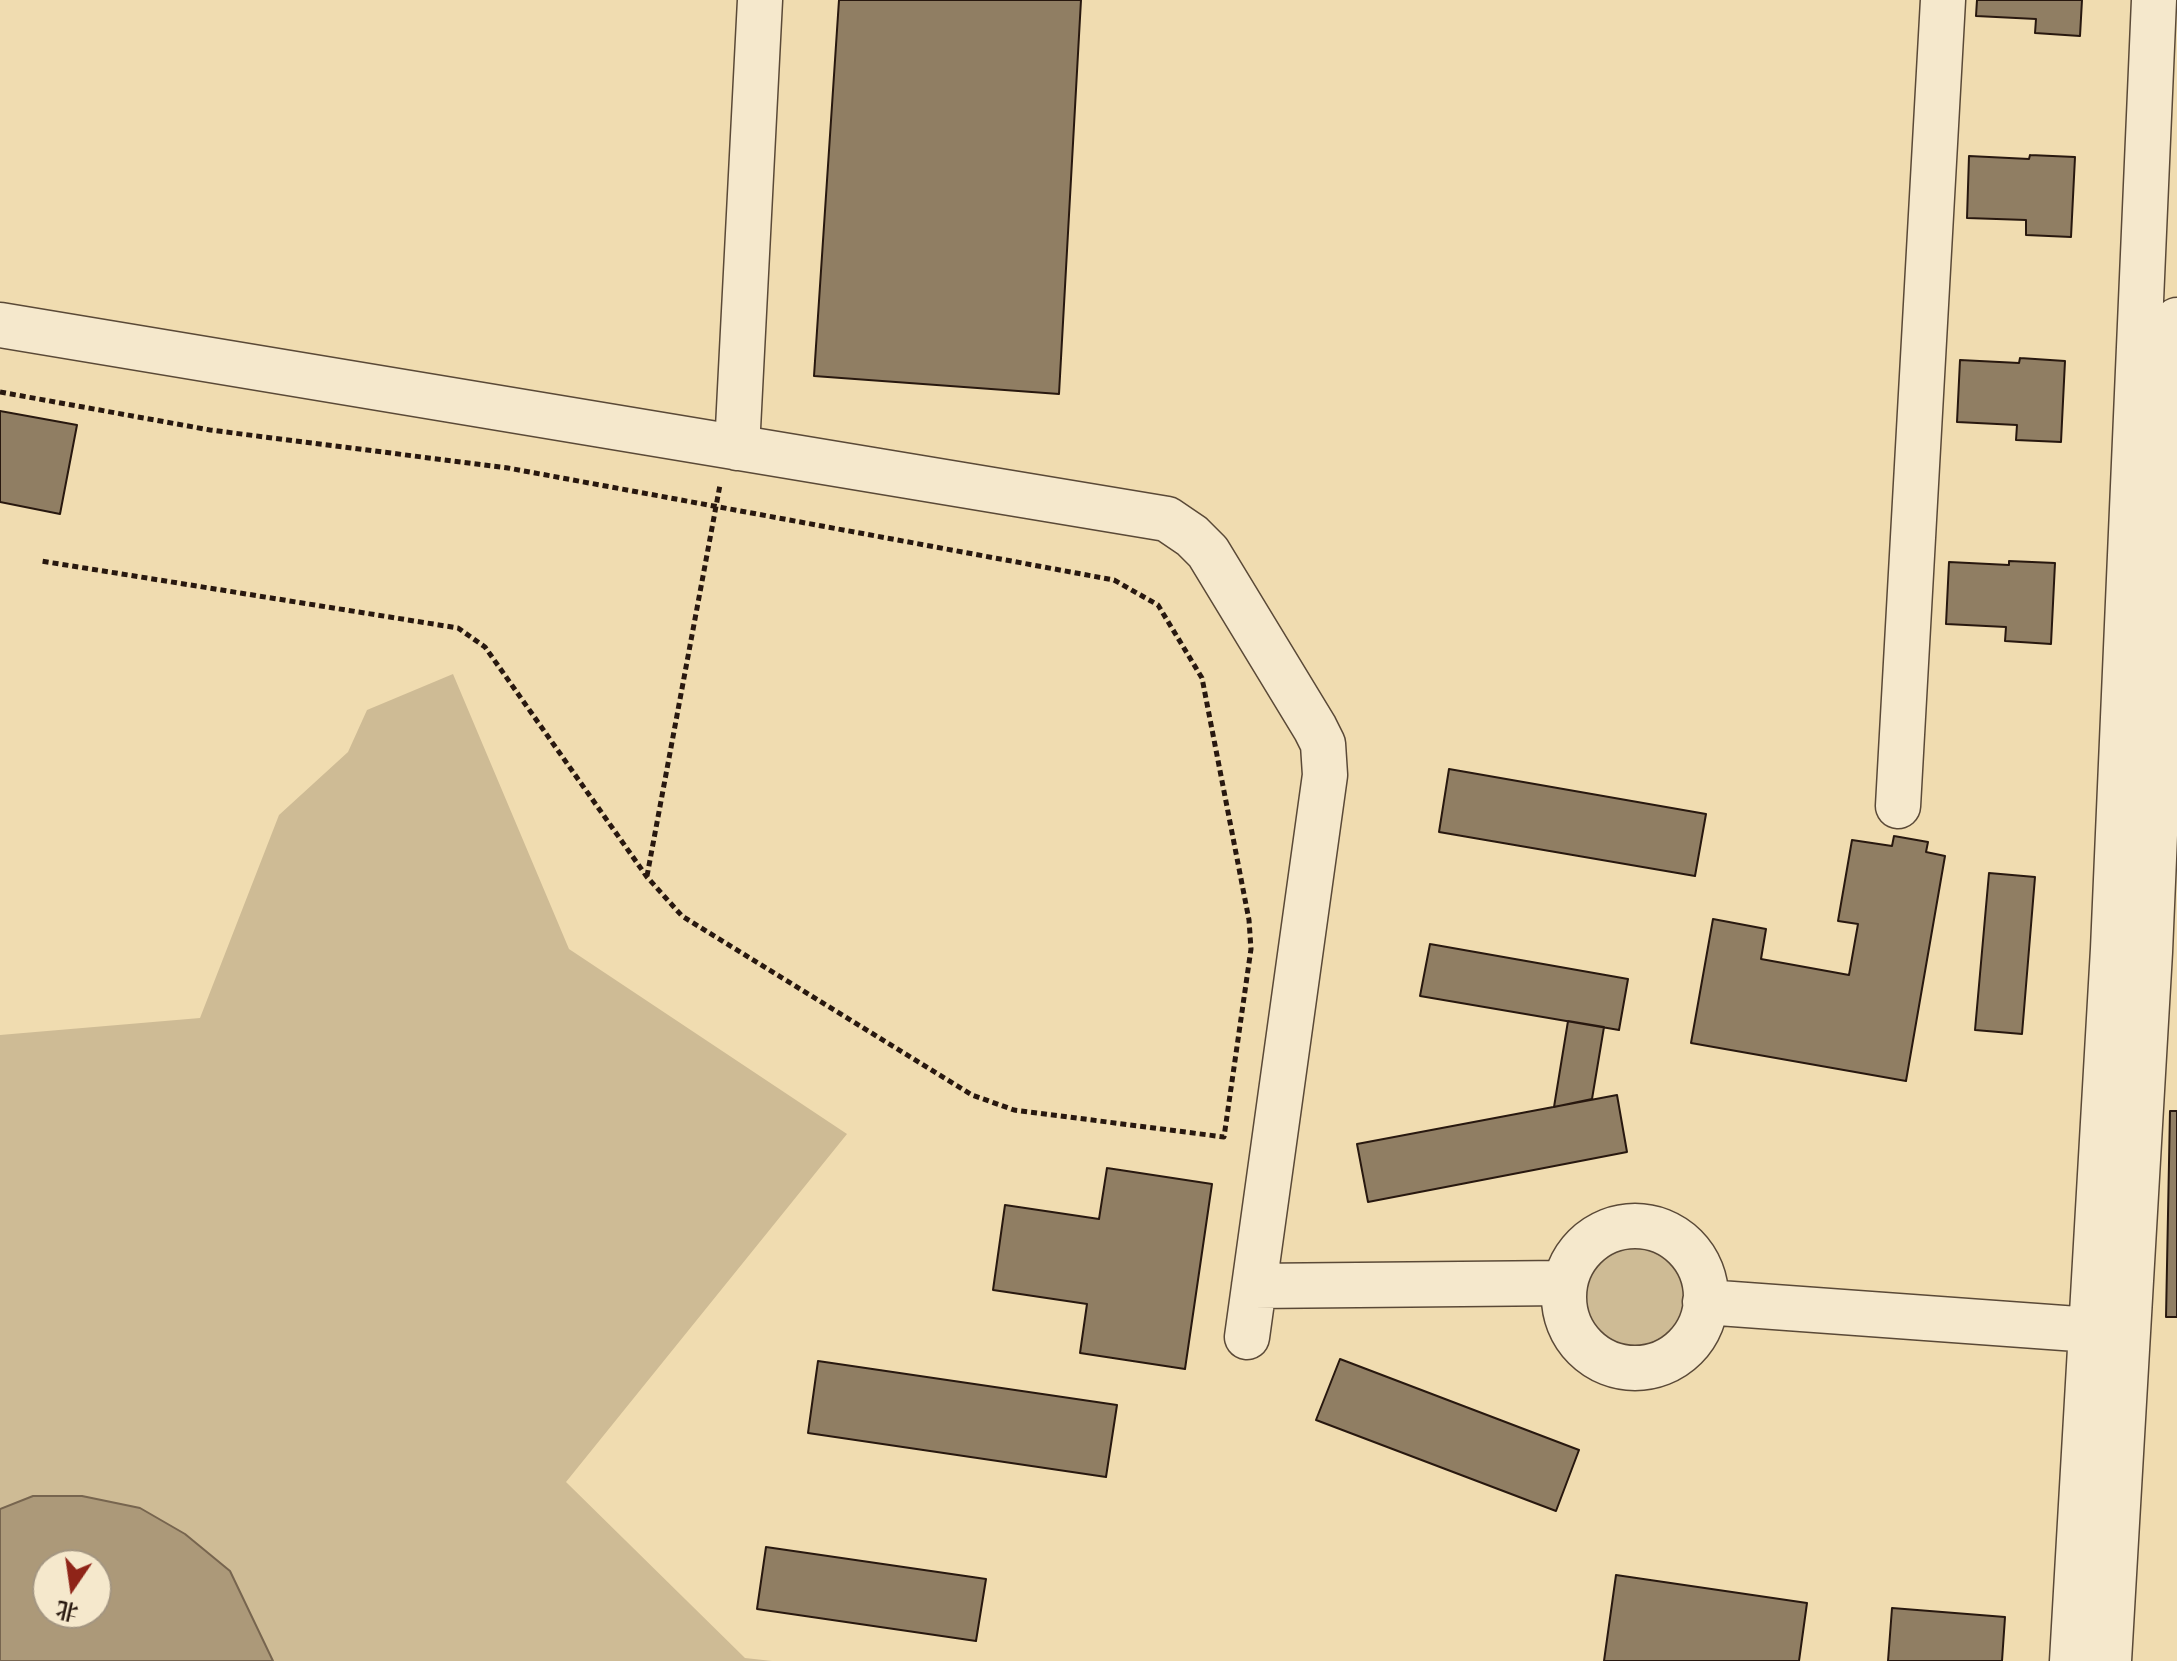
<!DOCTYPE html>
<meta charset="utf-8">
<style>
body{margin:0}
#map{position:relative;width:2177px;height:1661px;overflow:hidden;background:#f0dcb0;font-family:"IM FELL French Canon","Noto Serif SC",serif}
canvas{display:block}
.north{position:absolute;left:32px;top:1549px;width:80px;height:80px;box-sizing:border-box;background:#f5e8cc;border:2px solid #a39580;border-radius:50%;rotate:193deg;font-size:22px;font-weight:700;line-height:32px;text-align:center;color:#28180f}
.north::after{content:'';display:block;margin:auto;width:28px;height:36px;background:#8f2418;clip-path:polygon(50% 0,100% 100%,50% 72%,0 100%)}
</style>
<div id="map">
<canvas width="2177" height="1661"></canvas>
<div class="north">北</div>
</div>
<script>
const c = document.querySelector('canvas').getContext('2d');
c.lineJoin = 'round';
function fill(path, color) { c.fillStyle = color; c.fill(path, 'evenodd'); }
const shape = rows => new Path2D(rows.map(r => 'M' + r).join(''));
function trace(path, color, width, dash) { c.strokeStyle = color; c.lineWidth = width; c.lineCap = dash ? 'butt' : 'round'; c.setLineDash(dash || []); c.stroke(path); }
const green = shape([
 [453,674,569,949,847,1134,566,1482,745,1658,772,1661,0,1661,0,1035,200,1018,279,815,348,752,367,710],
 [48,1565,96,1565,96,1613,48,1613],
 '1581 1298a52 52 0 1 1 104 0a52 52 0 1 1-104 0Z'
]);
const water = shape([
 [33,1496,82,1496,140,1508,185,1534,230,1571,273,1661,0,1661,0,1509,33,1496],
 [48,1565,96,1565,96,1613,48,1613,48,1565]
]);
const building = shape([
 [839,0,1081,0,1059,394,814,376,839,0],
 [1977,0,2082,0,2080,36,2035,33,2036,19,1976,16,1977,0],
 [2030,155,2075,157,2071,237,2026,235,2026,220,1967,218,1969,156,2029,159,2030,155],
 [2020,358,2065,361,2061,442,2016,440,2017,425,1957,422,1960,360,2019,363,2020,358],
 [0,411,77,425,60,514,0,502,0,411],
 [2009,561,2055,563,2051,644,2005,641,2006,627,1946,624,1949,562,2009,565,2009,561],
 [1449,769,1706,814,1695,876,1439,832,1449,769],
 [1894,836,1928,842,1926,852,1945,856,1906,1081,1691,1043,1713,919,1766,929,1761,959,1849,975,1858,924,1838,921,1852,840,1892,846,1894,836],
 [1989,873,2035,877,2022,1034,1975,1030,1989,873],
 [1430,944,1628,979,1619,1030,1420,996,1430,944],
 [1568,1021,1604,1027,1592,1099,1554,1107,1568,1021],
 [1617,1095,1627,1152,1368,1202,1357,1144,1617,1095],
 [2170,1111,2177,1111,2177,1317,2166,1317,2170,1111],
 [1107,1168,1212,1184,1185,1369,1080,1353,1087,1304,993,1290,1005,1205,1099,1219,1107,1168],
 [1340,1359,1579,1450,1556,1511,1316,1420,1340,1359],
 [818,1361,1117,1405,1106,1477,808,1433,818,1361],
 [766,1547,986,1579,976,1641,757,1609,766,1547],
 [1616,1575,1807,1603,1799,1661,1604,1661,1616,1575],
 [1892,1608,2005,1617,2002,1661,1888,1661,1892,1608]
]);
const path = shape([
 [0,392,210,430,508,468,1114,580,1158,605,1202,678,1249,920,1251,949,1224,1137,1014,1110,972,1095,682,916,647,877,485,647,458,628,41,561],
 [647,876,720,485]
]);
const minor = shape([
 [0,325,1167,519,1192,536,1208,552,1315,728,1323,744,1325,775,1247,1337],
 [737,448,760,0],
 [1898,806,1943,0],
 '1564 1297a71 71 0 1 1 142 0a71 71 0 1 1-142 0Z',
 [1254,1286,1565,1283],
 [1705,1302,2091,1330],
 [2072,1661,2113,949,2154,0],
 [2109,1661,2150,952,2177,320]
]);
fill(green, '#cebb95');
fill(water, '#ac9979');
trace(water, '#77654f', 2);
fill(building, '#907e63');
trace(building, '#28180f', 2);
trace(minor, '#5a4937', 47);
trace(path, '#28180f', 5, [6, 4]);
trace(minor, '#f5e8cc', 44);
</script>
